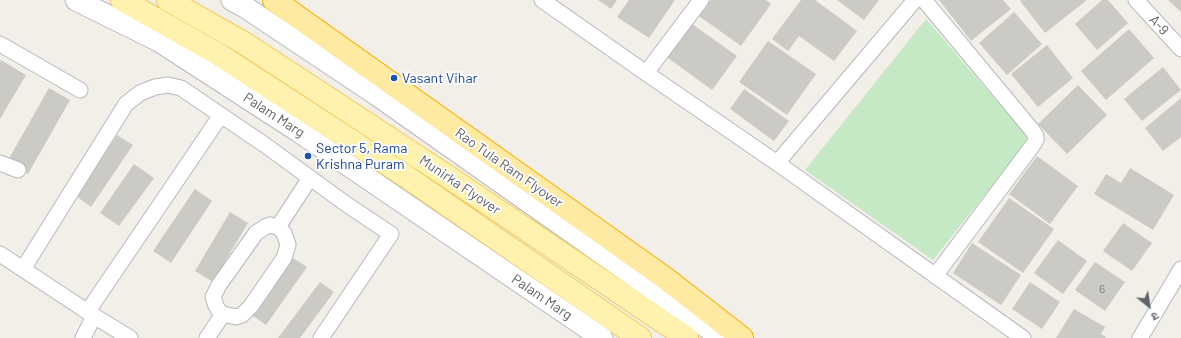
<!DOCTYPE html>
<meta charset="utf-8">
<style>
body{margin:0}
#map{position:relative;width:1181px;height:338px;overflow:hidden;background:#f1efe8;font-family:Barlow,"Noto Sans Devanagari",sans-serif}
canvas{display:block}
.north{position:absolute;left:1129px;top:286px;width:40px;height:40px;-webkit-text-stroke:3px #fff;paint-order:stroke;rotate:150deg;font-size:11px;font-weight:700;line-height:16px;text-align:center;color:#5f6368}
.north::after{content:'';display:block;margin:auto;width:14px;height:18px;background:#5f6368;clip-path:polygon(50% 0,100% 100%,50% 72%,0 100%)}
</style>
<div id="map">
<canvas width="1181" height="338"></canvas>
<div class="north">उ</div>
</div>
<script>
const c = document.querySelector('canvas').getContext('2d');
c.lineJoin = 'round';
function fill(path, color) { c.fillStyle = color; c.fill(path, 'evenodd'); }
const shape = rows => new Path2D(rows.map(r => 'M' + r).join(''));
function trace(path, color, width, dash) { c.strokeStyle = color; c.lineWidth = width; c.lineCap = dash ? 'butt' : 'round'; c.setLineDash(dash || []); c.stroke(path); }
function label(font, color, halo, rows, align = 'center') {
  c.font = font + ' Barlow,sans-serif'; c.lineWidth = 3.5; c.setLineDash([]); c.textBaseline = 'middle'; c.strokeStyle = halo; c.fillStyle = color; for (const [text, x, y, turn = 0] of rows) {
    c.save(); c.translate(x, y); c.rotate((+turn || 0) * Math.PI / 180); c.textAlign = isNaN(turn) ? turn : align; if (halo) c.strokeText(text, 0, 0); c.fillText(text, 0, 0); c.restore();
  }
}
const green = shape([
 [926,19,1029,139,933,260,805,170]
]);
const building = shape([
 [598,0,617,0,611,9],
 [629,0,675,0,649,38,617,17],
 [711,0,766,0,771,4,741,46,699,16],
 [801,0,815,0,857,31,834,61,799,36,788,51,772,39],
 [837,0,879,0,864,20],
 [939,0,1003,0,1011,9,971,41],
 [1022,0,1087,0,1045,33,1020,1],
 [1102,0,1108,0,1128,23,1097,50,1075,24],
 [1168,0,1181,0,1181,12],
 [1014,12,1042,44,1007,75,979,43],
 [688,21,737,56,712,90,664,55],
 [1129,29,1154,58,1106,100,1081,71],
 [768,41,816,74,787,115,739,82],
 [1047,45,1073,78,1038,107,1011,74],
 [1,60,26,75,0,119,0,62],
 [1163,67,1181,90,1142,121,1124,99],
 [1078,85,1107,115,1067,154,1038,124],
 [49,88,70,100,28,174,7,162],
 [744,89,789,121,774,141,730,109],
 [1181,98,1181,137,1163,151,1145,128],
 [117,135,133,145,91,207,76,196],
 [1037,156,1078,186,1050,224,1009,194],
 [134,164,154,178,119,226,100,213],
 [1130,168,1174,195,1153,230,1094,194,1106,174,1121,183],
 [195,189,212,201,171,263,153,251],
 [1009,198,1054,229,1023,273,978,242],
 [230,212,248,223,213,282,195,271],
 [1123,223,1152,243,1132,271,1103,251],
 [1058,240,1087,261,1063,294,1034,273],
 [972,243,1021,275,1001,305,953,273],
 [293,258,307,267,266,325,253,316],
 [1095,262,1125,282,1105,311,1075,290],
 [320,282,334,292,300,338,278,338],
 [1030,282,1060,302,1042,329,1012,309],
 [1074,309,1105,327,1101,334,1106,337,1105,338,1056,338]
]);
const minor = shape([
 [542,0,646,73,777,163,1023,338],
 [924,0,1032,130,1036,136,1036,140,1033,145,935,276],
 [1136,0,1181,49],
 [0,44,80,90],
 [646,73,701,0],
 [0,163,18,170],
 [777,163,915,0],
 [270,225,278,227,284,233,288,245,284,258,251,306,242,315,236,317,223,314,219,311,216,306,213,297,219,285,256,233,265,227,270,225],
 [278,227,310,178],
 [0,254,94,316,83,338],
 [23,269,126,104,140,93,155,87,168,85,181,88,265,145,346,204,391,234,321,338],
 [88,311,221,115],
 [94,316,130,338],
 [207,338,223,314],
 [1140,338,1181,269]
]);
const secondary = shape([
 [76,0,159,41,298,131,602,338],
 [232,0,245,7,377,95,722,338]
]);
const primary = shape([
 [122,0,218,54,407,177,640,338],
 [168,0,244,43,447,176,687,338]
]);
const trunk = shape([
 [274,0,665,278,742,338]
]);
const markers = [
 [394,78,4,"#1a4fb4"],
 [308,156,4,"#1a4fb4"]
];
const numberNames = [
 ["6",1102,289]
];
const streetNames = [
 ["A-9",1159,25,48],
 ["Palam Marg",274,115,33],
 ["Rao Tula Ram Flyover",509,168,35],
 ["Munirka Flyover",460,185,34],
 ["Palam Marg",542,297,34]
];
const transitNames = [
 ["Vasant Vihar",402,78],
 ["Sector 5, Rama",316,148],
 ["Krishna Puram",316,164]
];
fill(green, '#c5e8c5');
fill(building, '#cccac5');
trace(minor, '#b5b8bc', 17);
trace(secondary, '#b6babf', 23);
trace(primary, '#f2c960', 24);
trace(trunk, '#f9ab00', 24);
trace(minor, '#fff', 15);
trace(secondary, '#fff', 21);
trace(primary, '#fff2af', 22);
trace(trunk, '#feeaa1', 22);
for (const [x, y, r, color] of markers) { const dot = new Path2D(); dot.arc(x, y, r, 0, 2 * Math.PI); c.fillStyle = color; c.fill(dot); trace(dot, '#fff', 1.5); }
label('12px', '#7a7d7f', null, numberNames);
label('14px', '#5f6368', '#fff', streetNames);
label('14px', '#164399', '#fff', transitNames, 'left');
</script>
